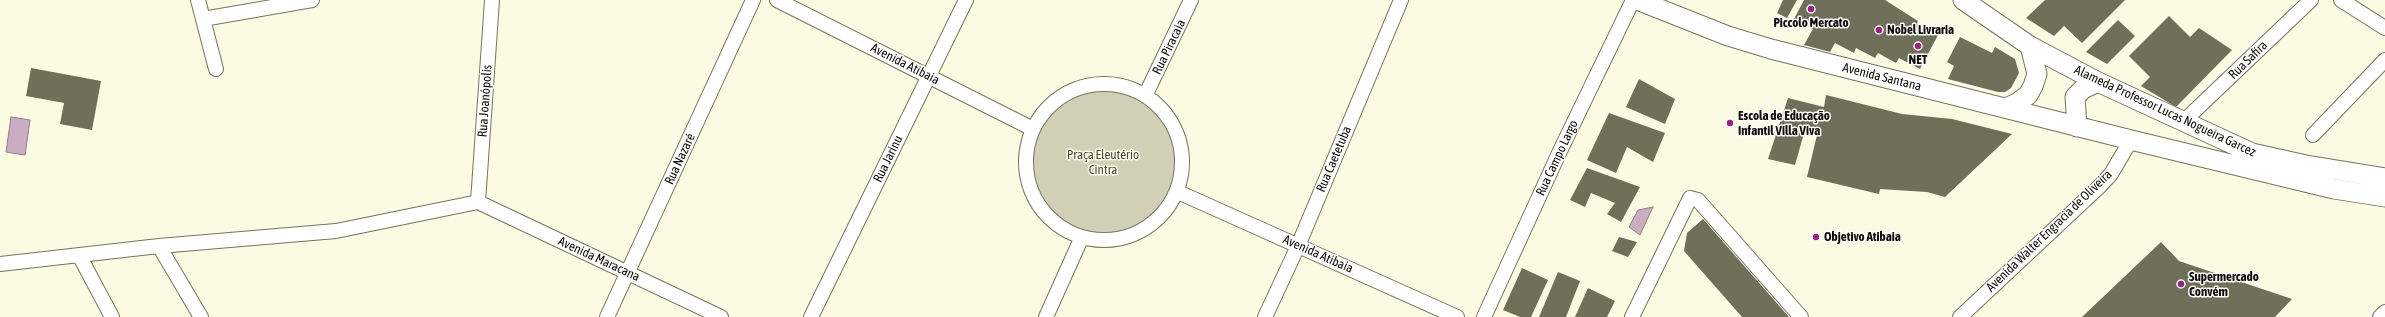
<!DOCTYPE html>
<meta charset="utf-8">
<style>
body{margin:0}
canvas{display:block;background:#fbfae2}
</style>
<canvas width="2385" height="317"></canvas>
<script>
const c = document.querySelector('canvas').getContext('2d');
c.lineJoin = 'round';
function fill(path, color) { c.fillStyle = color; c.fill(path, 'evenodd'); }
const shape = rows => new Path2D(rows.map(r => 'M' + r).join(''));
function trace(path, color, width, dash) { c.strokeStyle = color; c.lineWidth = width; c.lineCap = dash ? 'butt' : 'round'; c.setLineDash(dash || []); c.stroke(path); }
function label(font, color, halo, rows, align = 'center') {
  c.font = font + ' "Asap Condensed",sans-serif'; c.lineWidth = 3; c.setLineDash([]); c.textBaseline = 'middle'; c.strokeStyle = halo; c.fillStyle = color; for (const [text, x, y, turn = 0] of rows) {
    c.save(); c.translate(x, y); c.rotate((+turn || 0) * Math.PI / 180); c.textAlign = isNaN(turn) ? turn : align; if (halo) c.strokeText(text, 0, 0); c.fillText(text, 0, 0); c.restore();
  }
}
const green = shape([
 '1026 162a78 78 0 1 1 156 0a78 78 0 1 1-156 0Z'
]);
const water = shape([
 [11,117,30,120,25,155,6,152,11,117],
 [1653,207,1640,235,1629,227,1638,210,1653,207]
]);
const building = shape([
 [1783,0,1797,0,1787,18,1777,13],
 [1804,0,1885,0,1918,21,1917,24,1938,35,1920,69,1899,58,1896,63,1878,53,1875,58,1856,48,1854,53,1835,43,1830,52,1804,45,1813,29,1794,19],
 [2045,0,2125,0,2082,43,2064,26,2054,36,2026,18],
 [2169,16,2190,37,2199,28,2232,50,2176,107,2141,86,2150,77,2129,56],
 [2118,20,2135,36,2107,64,2086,52],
 [1960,37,1992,53,1995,47,2015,59,2019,73,2011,88,2005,92,1998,92,1948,79,1954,66,1947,62],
 [31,68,101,81,92,130,60,124,64,103,26,96],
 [1639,79,1675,99,1665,124,1626,107],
 [1826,95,1902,114,1952,119,2012,134,1945,197,1927,192,1880,189,1879,194,1807,177,1817,135,1804,133,1795,165,1768,159,1788,98,1824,107],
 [1609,113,1665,133,1653,162,1627,147,1616,173,1587,160],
 [1587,168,1640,187,1621,222,1607,214,1615,203,1591,193,1585,207,1570,200],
 [1703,219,1789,317,1742,317,1684,251,1687,233],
 [1619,237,1637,242,1628,257,1612,251],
 [2161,242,2179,261,2292,299,2275,317,2082,317],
 [1522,268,1548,280,1531,317,1520,317,1503,310],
 [1558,272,1580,281,1566,317,1539,317],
 [1588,288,1615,301,1607,317,1575,317]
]);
const minor = shape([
 [198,0,216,69],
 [777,0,1033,129],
 [2341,0,2385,28],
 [203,19,312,0],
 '1026 162a78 78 0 1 1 156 0a78 78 0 1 1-156 0Z',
 [1146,94,1191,0],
 [2185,120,2311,0],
 [2313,135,2385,60],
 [1178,192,1457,317],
 [478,202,721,317],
 [478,202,492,0],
 [159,246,201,317],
 [79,255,112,317],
 [0,264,159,246,336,231,478,202],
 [607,317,753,0],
 [811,317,966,0],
 [1046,317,1081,239],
 [1265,317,1298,246,1401,0],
 [1484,317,1560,151,1633,0],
 [1632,317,1690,198,1698,200,1801,317],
 [1960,317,2099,187,2111,174,2131,140],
 [2380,317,2385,312]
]);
const secondary = shape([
 [1637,0,1728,36,1771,49,2131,140,2334,189,2385,197],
 [1963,0,2030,46,2098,82,2252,153,2306,165,2385,178],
 [2006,108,2017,103,2028,95,2033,86,2037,74,2030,46],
 [2077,127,2075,97,2083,89,2098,82]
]);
const markers = [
 [1811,9,4,"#99247f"],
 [1879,30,4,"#99247f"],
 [1918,46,4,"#99247f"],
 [1730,123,4,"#99247f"],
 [1816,237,4,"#99247f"],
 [2181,284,4,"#99247f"]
];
const poiNames = [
 ["Piccolo Mercato",1811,23,"center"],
 ["Nobel Livraria",1887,30],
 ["NET",1918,60,"center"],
 ["Escola de Educação",1738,116],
 ["Infantil Villa Viva",1738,131],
 ["Objetivo Atibaia",1824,237],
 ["Supermercado",2189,277],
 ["Convém",2189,292]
];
const streetNames = [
 ["Rua Piracaia",1169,47,-64],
 ["Rua Safira",2248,60,-44],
 ["Avenida Atibaia",905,64,27],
 ["Avenida Santana",1882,77,14],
 ["Rua Joanópolis",485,101,-86],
 ["Alameda Professor Lucas Nogueira Garcez",2165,111,25],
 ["Rua Campo Largo",1557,158,-65],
 ["Rua Nazaré",680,159,-65],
 ["Rua Jarinu",888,159,-64],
 ["Rua Caetetuba",1334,159,-67],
 ["Avenida Walter Engracia de Oliveira",2049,231,-44],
 ["Avenida Atibaia",1318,254,24],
 ["Avenida Maracana",599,259,25]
];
const parkNames = [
 ["Praça Eleutério",1103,155],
 ["Cintra",1103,170]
];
fill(green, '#d1d0b6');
fill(water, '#cbadc1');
trace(water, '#927d89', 1);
fill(building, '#706f5a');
trace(minor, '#75745f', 16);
trace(secondary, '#75745f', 21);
trace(minor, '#fff', 14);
trace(secondary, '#fff', 19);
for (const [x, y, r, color] of markers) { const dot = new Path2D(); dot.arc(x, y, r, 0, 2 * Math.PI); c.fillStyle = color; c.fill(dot); trace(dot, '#fff', 1.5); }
label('bold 13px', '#0d0c05', '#fff', poiNames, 'left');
label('13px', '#0d0c05', '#fff', streetNames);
label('13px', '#504d17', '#fff', parkNames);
</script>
